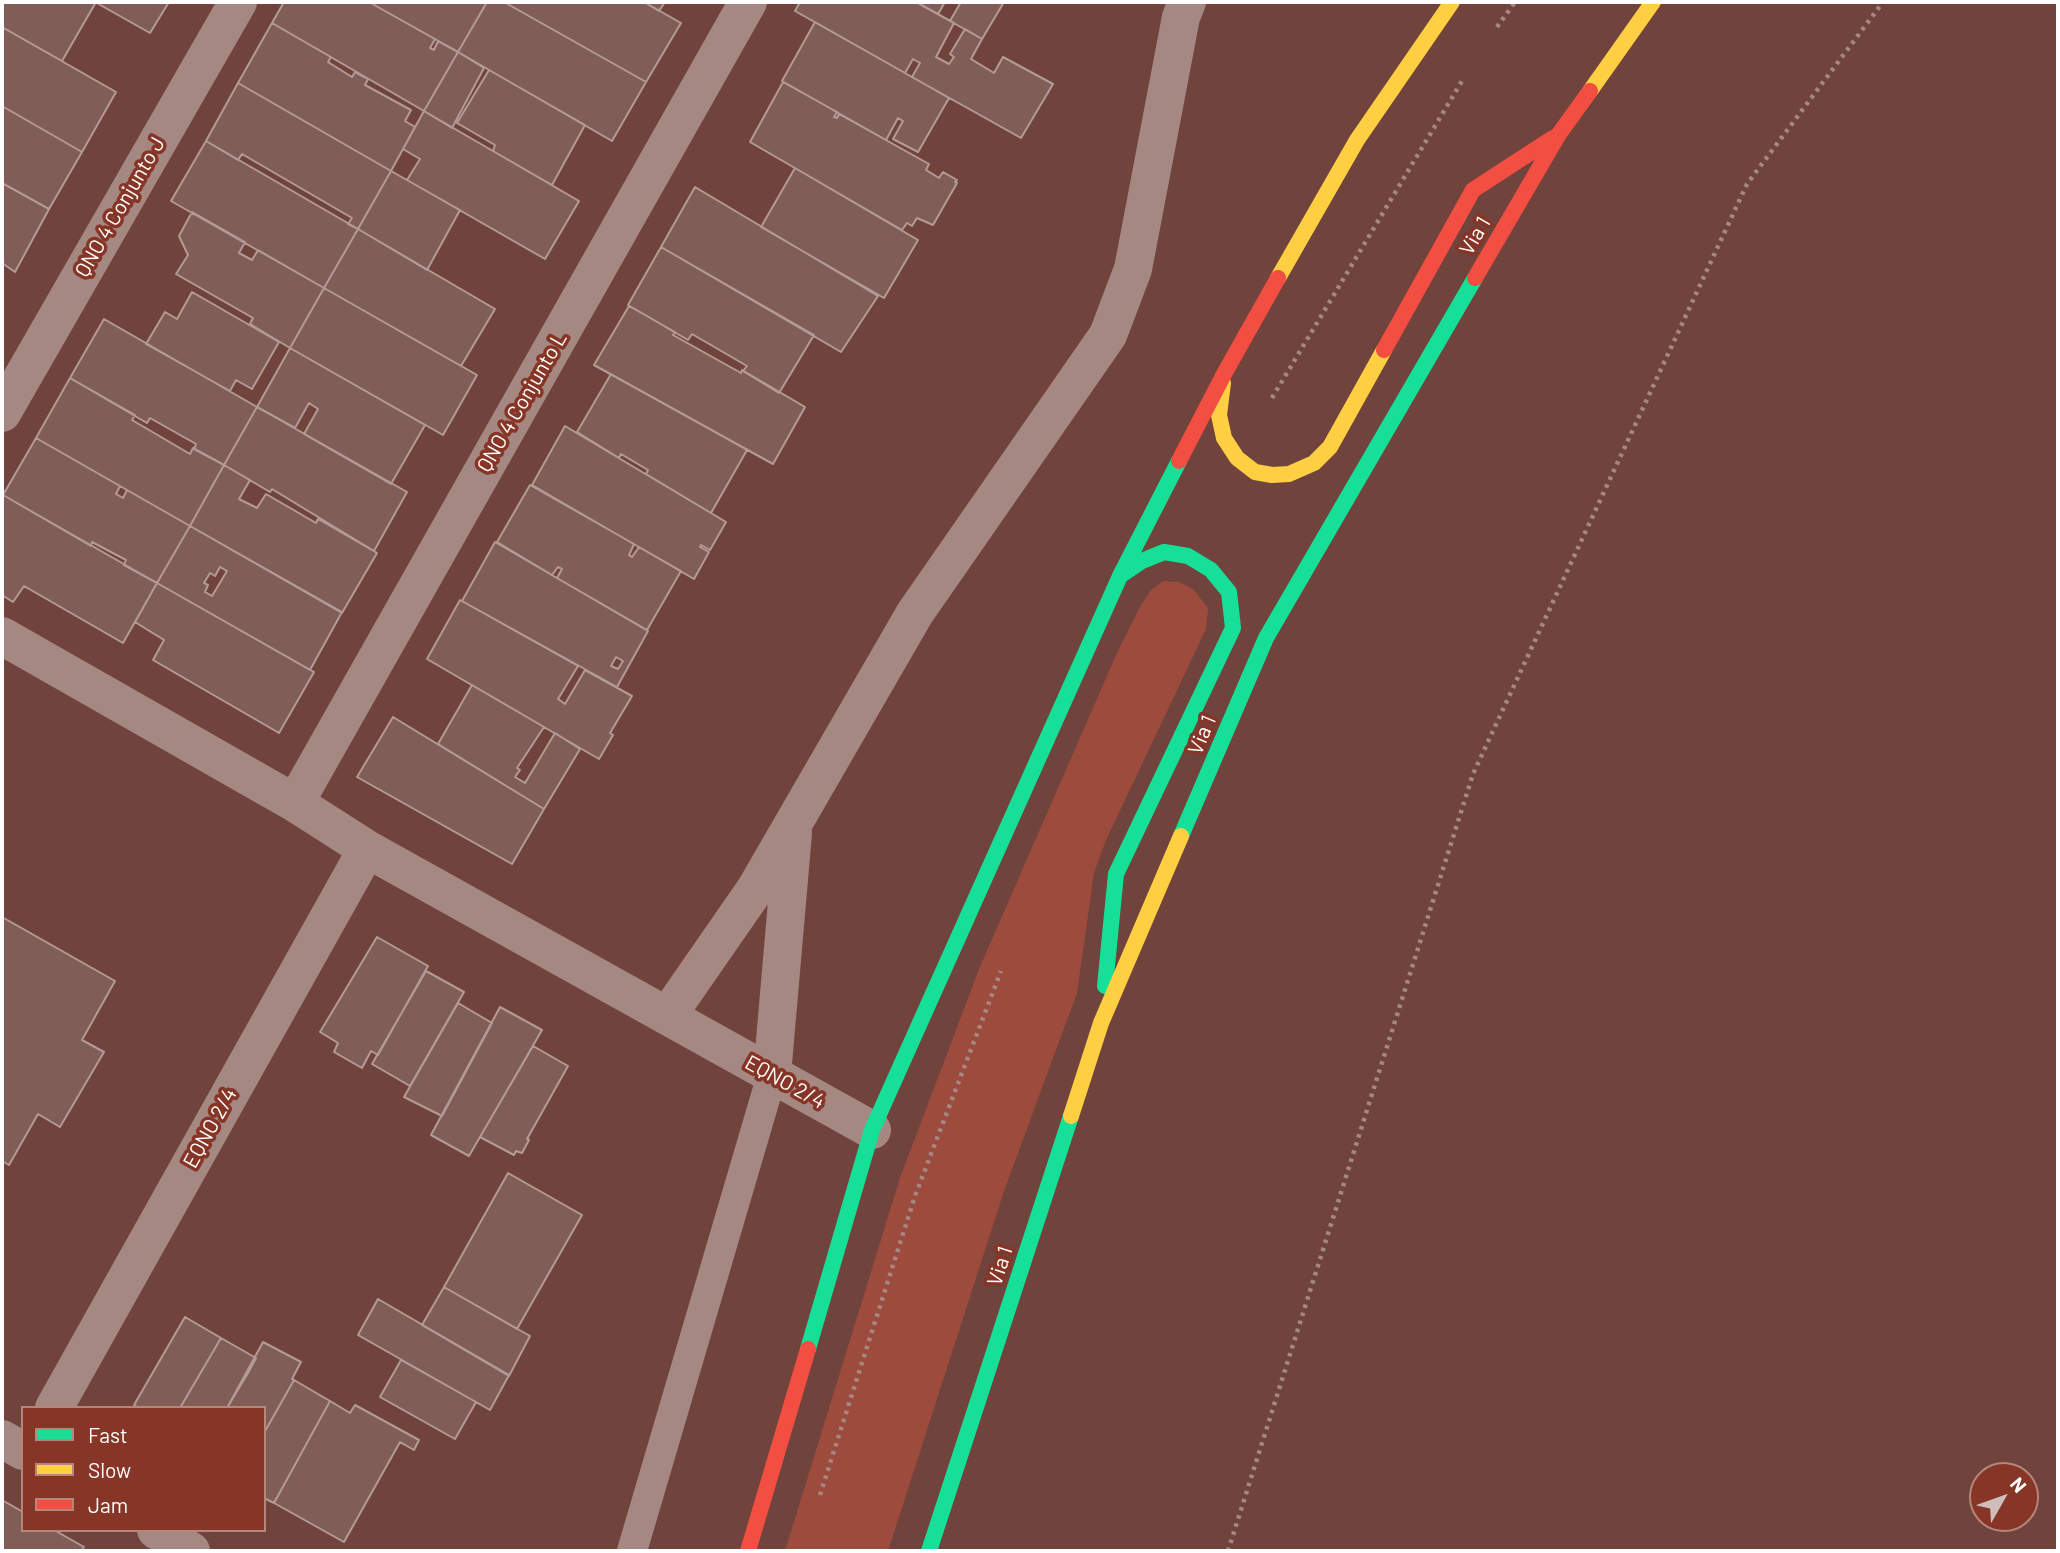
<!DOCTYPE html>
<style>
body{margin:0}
#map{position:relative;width:2060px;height:1553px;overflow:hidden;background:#70443c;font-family:Barlow,sans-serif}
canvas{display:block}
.frame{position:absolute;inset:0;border:4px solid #fff;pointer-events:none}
.legend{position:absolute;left:21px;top:1406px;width:245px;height:126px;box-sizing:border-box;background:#863526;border:2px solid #b6867d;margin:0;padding:9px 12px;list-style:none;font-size:21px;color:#fff}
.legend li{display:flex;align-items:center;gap:14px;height:35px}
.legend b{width:35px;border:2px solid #b6867d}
.north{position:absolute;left:1969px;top:1462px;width:70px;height:70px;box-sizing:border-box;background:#863526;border:2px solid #b6867d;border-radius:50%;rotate:50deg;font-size:19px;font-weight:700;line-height:28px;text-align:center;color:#fff}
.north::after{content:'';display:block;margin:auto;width:24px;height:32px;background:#cdbebb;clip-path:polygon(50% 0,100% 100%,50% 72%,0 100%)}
</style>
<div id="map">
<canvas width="2060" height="1553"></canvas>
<div class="frame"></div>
<ul class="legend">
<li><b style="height:9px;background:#16e098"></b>Fast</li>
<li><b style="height:9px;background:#ffcf43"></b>Slow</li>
<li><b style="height:9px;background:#f24e42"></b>Jam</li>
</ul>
<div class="north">N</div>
</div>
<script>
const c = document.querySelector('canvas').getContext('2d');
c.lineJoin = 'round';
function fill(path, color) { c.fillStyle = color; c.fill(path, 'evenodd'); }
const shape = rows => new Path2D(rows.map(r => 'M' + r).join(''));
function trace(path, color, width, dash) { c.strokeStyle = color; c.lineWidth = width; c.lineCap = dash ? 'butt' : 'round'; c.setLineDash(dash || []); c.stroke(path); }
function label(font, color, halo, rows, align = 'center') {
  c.font = font + ' Barlow,sans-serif'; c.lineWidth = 7; c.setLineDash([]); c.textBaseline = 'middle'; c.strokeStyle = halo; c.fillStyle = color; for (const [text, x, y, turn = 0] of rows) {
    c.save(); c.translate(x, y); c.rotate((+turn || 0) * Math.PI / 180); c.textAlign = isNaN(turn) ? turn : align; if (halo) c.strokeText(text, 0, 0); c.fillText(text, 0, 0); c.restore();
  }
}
const green = shape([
 [1163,581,1179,582,1193,589,1208,608,1206,629,1106,840,1094,873,1077,993,1004,1191,888,1551,785,1551,900,1178,979,969,1117,653,1141,605,1151,590]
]);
const building = shape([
 [2,2,96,2,62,61,2,27,2,2],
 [95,2,169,2,150,33,95,2],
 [284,2,369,2,435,39,430,48,434,50,438,41,458,52,424,111,272,23,284,2],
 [369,2,487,2,458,52,369,2],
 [487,2,504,2,646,82,612,141,458,52,487,2],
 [504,2,644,2,681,23,646,82,504,2],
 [644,2,665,2,659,11,644,2],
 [800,2,916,2,954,23,936,57,949,64,954,57,950,54,965,29,982,39,971,59,994,73,1003,57,1053,84,1021,138,912,77,920,63,913,59,905,73,795,11,800,2],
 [916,2,945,2,938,14,916,2],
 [961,2,1004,2,982,39,950,21,961,2],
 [815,22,949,98,918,152,893,139,903,121,898,118,886,140,782,81,815,22],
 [272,23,331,57,328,62,352,77,355,72,368,79,365,85,411,110,405,121,415,127,391,171,238,83,272,23],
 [2,27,116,92,82,152,2,106,2,27],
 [458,52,484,68,452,128,424,111,458,52],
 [489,70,585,125,552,185,493,151,495,145,457,123,489,70],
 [783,82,837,112,834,117,837,118,839,114,929,164,926,170,939,178,943,172,957,180,955,182,957,183,933,225,917,218,912,226,907,223,902,230,750,142,783,82],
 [238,83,391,171,358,229,348,224,352,218,242,154,238,160,206,141,238,83],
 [2,106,82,152,49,209,2,183,2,106],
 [424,111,579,201,545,259,407,180,420,159,403,149,424,111],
 [206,141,358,229,324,288,171,201,206,141],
 [795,168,918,240,884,298,761,227,795,168],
 [391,171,460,210,427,270,358,229,391,171],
 [2,183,49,209,15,272,2,263,2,183],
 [695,187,878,296,841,352,661,247,695,187],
 [192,212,245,242,239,253,252,260,258,250,324,288,290,348,250,324,253,318,176,274,188,255,179,236,192,212],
 [358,229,495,309,461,366,324,288,358,229],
 [661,247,814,335,779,393,743,371,747,366,692,334,688,340,628,305,661,247],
 [324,288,477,375,443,435,290,348,324,288],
 [192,292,279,342,252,389,236,380,230,391,146,344,165,312,177,319,192,292],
 [629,306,675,332,673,335,741,373,742,370,805,407,773,464,594,365,629,306],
 [104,319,257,407,224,465,194,449,196,444,150,418,147,423,70,378,104,319],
 [290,348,425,425,391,484,304,434,318,409,309,403,295,428,257,407,290,348],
 [611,374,747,450,711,513,646,474,648,470,621,454,619,458,577,432,611,374],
 [70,378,135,415,132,420,190,454,193,448,224,465,190,526,36,438,70,378],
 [257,407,407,492,374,551,272,489,270,492,224,465,257,407],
 [565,426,726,522,710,550,701,545,700,547,709,552,694,579,532,485,565,426],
 [36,438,120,486,116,494,123,498,127,490,190,526,157,583,124,565,126,560,92,542,91,546,3,495,36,438],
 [224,465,250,480,239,499,257,508,266,494,316,523,318,519,320,520,377,553,342,613,190,526,224,465],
 [530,485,634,544,629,555,632,557,639,547,681,571,647,630,557,578,562,569,558,567,552,575,497,542,530,485],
 [3,495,157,583,123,643,24,586,13,602,2,595,3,495],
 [190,526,342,612,310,670,157,583,190,526],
 [220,567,227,571,212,596,205,592,208,585,204,583,210,573,215,576,220,567],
 [495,542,648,631,617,687,462,601,495,542],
 [616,657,623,661,618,669,611,666,616,657],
 [157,583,314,672,279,733,153,660,164,640,135,622,157,583],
 [460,600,578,666,558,699,565,704,585,670,632,696,610,733,613,735,599,759,427,659,460,600],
 [472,685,544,727,517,768,520,770,515,777,525,783,555,733,580,749,544,809,438,744,472,685],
 [393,717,544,809,512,864,357,777,393,717],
 [2,917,115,981,82,1040,104,1052,60,1127,38,1114,9,1165,2,1161,2,917],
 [377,937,428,966,378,1055,371,1051,362,1068,334,1052,338,1043,320,1032,377,937],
 [426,971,464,992,410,1086,372,1064,426,971],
 [458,1003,492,1023,442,1116,404,1097,458,1003],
 [500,1007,542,1030,469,1156,431,1135,500,1007],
 [533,1046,568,1066,527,1139,529,1140,522,1153,516,1151,514,1155,480,1137,533,1046],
 [508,1173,582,1215,517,1329,444,1287,508,1173],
 [444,1287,530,1336,509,1376,422,1325,444,1287],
 [378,1299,509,1375,490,1410,358,1335,378,1299],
 [185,1317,221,1338,180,1408,139,1408,134,1405,185,1317],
 [221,1338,256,1358,248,1373,227,1408,180,1408,221,1338],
 [263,1342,301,1362,292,1379,294,1380,264,1433,264,1408,227,1408,263,1342],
 [401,1360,476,1402,455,1439,380,1397,401,1360],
 [294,1380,330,1401,274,1503,264,1498,264,1433,294,1380],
 [330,1401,350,1413,355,1405,419,1440,414,1450,400,1442,344,1542,274,1503,330,1401],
 [2,1500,23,1512,23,1530,54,1530,84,1547,81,1551,2,1551,2,1500]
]);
const path = shape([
 [1497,27,1515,2],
 [1272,398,1462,81],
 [820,1495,915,1196,1001,971],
 [1228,1551,1473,774,1747,184,1883,2]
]);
const lane = shape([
 [632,1551,772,1075]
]);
const street = shape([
 [2,413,238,2],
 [2,636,295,803,367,849,872,1130],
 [295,803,748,2],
 [668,1015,756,888,915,613,1108,335,1133,269,1181,17,1187,2],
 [772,1075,793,833],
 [54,1408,367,849],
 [2,1439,23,1451],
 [156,1530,191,1551]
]);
const fast = shape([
 [1181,836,1266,638,1475,278],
 [1105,986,1116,874,1233,628,1229,592,1211,570,1188,556,1164,552,1142,561,1120,576],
 [808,1349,872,1130,1120,576,1179,461],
 [929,1551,1071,1116]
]);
const slow = shape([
 [1590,91,1653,2],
 [1278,278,1357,140,1452,2],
 [1223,383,1219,415,1224,438,1237,458,1255,472,1272,475,1289,474,1314,463,1330,447,1384,350],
 [1071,1116,1101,1023,1181,836]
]);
const jam = shape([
 [1475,278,1559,134,1590,91],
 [1384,350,1473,190,1553,138],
 [1179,461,1224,374,1278,278],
 [748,1551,808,1349]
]);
const streetNames = [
 ["QNO 4 Conjunto J",120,207,-60],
 ["Via 1",1475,236,-60],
 ["QNO 4 Conjunto L",522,402,-60],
 ["Via 1",1202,735,-67],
 ["EQNO 2/4",785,1082,29],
 ["EQNO 2/4",210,1128,-61],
 ["Via 1",1000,1266,-72]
];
fill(green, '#9d4b3d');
fill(building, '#805d57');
trace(building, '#b49a96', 2);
trace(path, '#a68883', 4.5, [3.5, 5]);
trace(lane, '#a68883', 30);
trace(street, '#a68883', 38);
trace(fast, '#16e098', 16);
trace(slow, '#ffcf43', 16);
trace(jam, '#f24e42', 16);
label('21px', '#fff', '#863526', streetNames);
</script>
